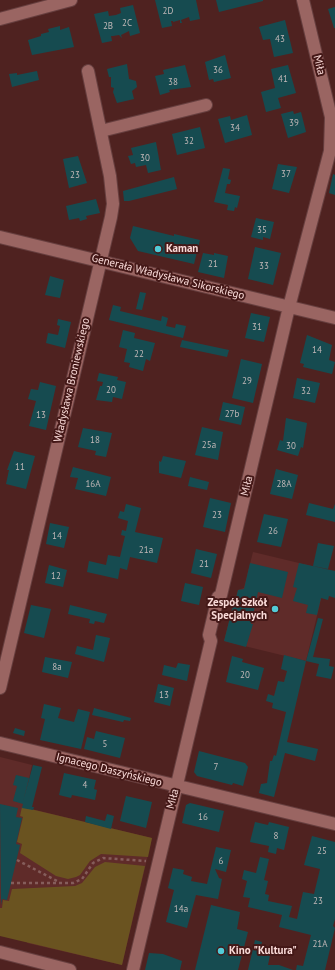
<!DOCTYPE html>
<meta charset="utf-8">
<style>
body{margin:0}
canvas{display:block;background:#4f2220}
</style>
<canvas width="335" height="970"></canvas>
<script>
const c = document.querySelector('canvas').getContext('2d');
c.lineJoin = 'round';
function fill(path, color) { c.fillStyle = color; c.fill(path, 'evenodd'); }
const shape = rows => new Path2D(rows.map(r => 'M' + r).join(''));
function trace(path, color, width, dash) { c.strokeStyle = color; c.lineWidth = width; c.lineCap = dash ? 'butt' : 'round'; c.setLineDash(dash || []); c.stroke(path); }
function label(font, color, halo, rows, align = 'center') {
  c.font = font + ' "PT Sans",sans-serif'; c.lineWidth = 4; c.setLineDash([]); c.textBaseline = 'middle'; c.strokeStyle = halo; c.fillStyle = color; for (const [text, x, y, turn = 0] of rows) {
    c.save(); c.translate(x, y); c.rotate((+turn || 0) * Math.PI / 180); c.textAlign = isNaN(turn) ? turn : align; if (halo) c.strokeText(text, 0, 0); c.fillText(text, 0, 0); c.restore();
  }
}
const built = shape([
 [253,552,328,570,306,661,224,641,234,602,238,602,236,598,238,590,244,588],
 [0,757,32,765,23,807,152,838,122,965,27,943,28,938,0,931]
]);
const green = shape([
 [22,807,152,838,148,857,101,854,90,861,80,875,76,877,68,879,56,876,20,853,22,844,17,842,23,817,20,816],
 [105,862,145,866,122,965,0,936,0,908,2,908,3,900,9,901,12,889,75,886,82,883,95,867]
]);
const building = shape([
 [155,0,196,0,200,19,190,21,189,17,181,20,182,23,180,23,180,20,173,22,173,21,171,21,172,26,162,28],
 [216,0,263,0,263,1,219,12],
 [133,5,140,33,130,36,129,31,121,35,122,38,119,35,113,36,111,36,112,41,102,43,94,14,108,11,109,16,116,15,121,13,120,8],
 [335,7,335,28,334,28,328,9],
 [285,20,293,53,274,57,270,39,263,40,259,27],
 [60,26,60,30,69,27,74,47,32,55,28,40,41,36,41,34,49,32,48,29],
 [225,55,231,78,214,82,213,79,209,80,205,62],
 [127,64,129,79,136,81,137,87,132,91,134,99,117,103,113,92,114,88,111,87,111,77,109,77,107,69],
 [185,65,191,87,169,90,170,92,160,95,155,76,164,74,163,70],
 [288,65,296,93,278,98,281,108,266,112,261,92,275,88,271,69],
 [37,71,39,80,12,87,9,74,17,73,17,75],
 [293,111,294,114,301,112,306,132,288,138,281,114],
 [247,115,252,135,225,143,218,119,230,116,231,120],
 [200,127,205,148,177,155,172,134],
 [156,142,161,170,148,173,146,165,136,167,135,163,131,164,128,156,133,155,131,148],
 [78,156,87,183,69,188,63,159],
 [278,164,297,167,289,193,272,189],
 [223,168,230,169,228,179,231,180,230,184,227,184,225,193,240,196,237,208,235,207,234,211,227,210,228,205,214,202],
 [333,174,335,175,335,195,329,193],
 [174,177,177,189,129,201,124,201,123,191],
 [96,199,100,213,86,216,87,219,80,221,79,218,69,220,66,206],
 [256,218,274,222,270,239,263,237,263,240,251,237],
 [133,226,174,236,174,234,200,240,194,264,138,251,130,238],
 [255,247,281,253,273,285,248,279],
 [203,253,214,255,214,253,228,256,224,278,198,272],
 [50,276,64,280,60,298,45,295],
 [140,292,146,293,142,310,136,309],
 [113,305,121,307,120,311,161,321,162,316,168,318,166,326,175,328,176,324,186,326,183,338,109,320],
 [251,313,270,317,264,342,245,338],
 [58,319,71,322,65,348,46,343,48,333,58,335,60,326,57,325],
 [123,330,135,333,134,338,155,343,150,361,146,359,143,371,129,367,130,363,124,362,127,349,119,347],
 [307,335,332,345,329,360,335,362,332,374,303,367,304,364,300,363],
 [182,340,229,350,227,357,180,347],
 [241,359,262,364,253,403,232,398],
 [99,373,118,377,117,380,126,382,122,399,113,397,112,402,96,400,100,386,102,386,103,382,97,381],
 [297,378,320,383,315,403,293,398],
 [40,382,56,386,46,430,29,426,36,401,28,399,31,389,38,390],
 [223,402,245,407,241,425,219,420],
 [286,418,307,423,303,448,301,447,298,456,277,450,280,440,283,441],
 [202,427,223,432,218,460,195,455],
 [83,428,112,433,106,457,95,455,96,451,78,447],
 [14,451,35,456,26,489,6,484,9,470,7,470],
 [163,456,186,461,181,478,159,473,159,461,161,462],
 [73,467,111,477,106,496,75,489,78,478,70,477],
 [276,469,298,475,292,499,270,494],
 [190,477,209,482,207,490,188,486],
 [210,498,231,503,225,532,203,527],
 [309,503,333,509,335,504,335,522,306,515],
 [126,504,141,508,135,532,163,538,157,563,130,557,127,570,120,568,118,579,87,572,89,561,106,565,108,555,120,557,125,536,121,535,122,530,126,531,128,521,118,518,120,511,124,512],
 [264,514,288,519,281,547,257,542],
 [50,523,69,527,64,548,46,544],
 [318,543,334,546,328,569,313,566],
 [196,549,217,554,211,578,191,573],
 [250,563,288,572,282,598,258,592,251,624,253,624,246,647,224,641,234,602,238,603,236,598,238,590,244,589],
 [299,563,335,571,335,598,329,596,328,600,321,598,317,615,306,613,308,605,293,601,297,588,293,587],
 [49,565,67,570,63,587,45,583],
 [185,583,203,587,199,605,181,601],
 [31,605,51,609,44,638,24,633],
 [70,605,107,614,104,623,95,621,94,624,89,623,90,619,68,614],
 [318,618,323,619,313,657,330,659,329,666,334,667,331,679,316,676,319,664,306,661],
 [96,635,110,638,104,662,75,654,77,646,93,650],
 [284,655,306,661,287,742,318,749,315,761,285,753,274,797,259,793,261,784,267,783,270,761,272,761,274,755,276,756,286,712,272,708,273,703,266,701,268,694,274,696,278,681,284,682,287,671,281,669],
 [232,656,243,659,242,662,264,668,258,690,226,682],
 [45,657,72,662,68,678,42,672],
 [178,663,190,665,187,681,162,675,164,665,176,668],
 [158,684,174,688,170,706,154,702],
 [44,704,61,708,58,718,74,722,78,709,90,712,81,749,40,740,45,719,41,718],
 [94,708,131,718,130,721,124,720,123,722,92,715],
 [15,728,25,731,24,736,13,733],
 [96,731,125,738,120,758,84,749,87,737,94,739],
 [199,751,245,763,248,767,243,786,233,783,232,785,197,776,194,772],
 [33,765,42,767,32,807,34,807,33,810,22,808,23,804,13,801,17,786,13,785,16,775,29,778,23,801],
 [64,773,96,780,94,789,97,790,95,800,72,795,71,798,59,795],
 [126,796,152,802,146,828,120,821],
 [190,803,224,811,219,832,182,823,186,805],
 [0,804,18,808,16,817,22,818,16,844,20,845,7,900,2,899,1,905],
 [107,814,114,816,111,829,85,822,86,816,105,821],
 [255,822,268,825,269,822,289,827,284,850,277,848,276,854,268,852,269,846,250,842],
 [312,836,335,842,335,919,333,926,335,928,325,970,296,970,297,965,303,966,311,935,279,927,282,915,248,907,250,898,243,897,247,881,242,879,244,870,256,873,260,857,269,859,264,880,268,881,265,894,269,895,268,901,292,906,289,917,297,919,303,892,314,894,320,869,304,865],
 [216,847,231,850,226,872,215,869,219,878,222,879,218,899,196,895,187,928,166,922,174,890,168,888,173,868,184,870,183,874,192,877,191,881,207,884],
 [211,905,240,912,237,929,248,932,238,970,195,970],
 [255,940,262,942,260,949,275,953,274,956,270,955,268,965,279,965,293,970,248,970],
 [149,953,163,954,182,961,180,970,145,970]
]);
const path = shape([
 [17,860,59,882],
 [11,883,73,883,82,879,93,863,103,858,146,861]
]);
const minor = shape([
 [0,19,71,0],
 [101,131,206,105],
 [0,237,335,318],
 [0,688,111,217,113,204,110,176,88,71],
 [0,743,335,824],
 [0,952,70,970],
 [133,970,211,641,209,635,218,597,221,595,289,307,330,151,331,117,303,0]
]);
const markers = [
 [158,249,4,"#52cbd7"],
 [275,609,4,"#52cbd7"],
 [221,951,4,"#52cbd7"]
];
const numberNames = [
 ["2D",168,11],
 ["2C",127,23],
 ["2B",108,26],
 ["43",280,39],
 ["36",218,70],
 ["41",283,79],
 ["38",173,82],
 ["39",294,123],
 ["34",235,128],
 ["32",189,141],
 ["30",145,158],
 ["37",286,174],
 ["23",75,175],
 ["35",262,230],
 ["21",213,264],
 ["33",264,266],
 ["31",257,327],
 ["14",317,350],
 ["22",139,354],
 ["29",247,381],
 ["20",111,390],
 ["32",306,391],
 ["27b",232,414],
 ["13",41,415],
 ["18",95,440],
 ["25a",209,445],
 ["30",291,446],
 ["11",20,467],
 ["16A",93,484],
 ["28A",284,484],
 ["23",217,515],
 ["26",273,531],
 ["14",57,536],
 ["21a",146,550],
 ["21",204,564],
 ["12",56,576],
 ["8a",57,667],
 ["20",245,675],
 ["13",164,695],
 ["5",105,744],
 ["7",216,767],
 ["4",85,785],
 ["16",203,817],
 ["8",276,836],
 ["25",322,851],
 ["6",221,861],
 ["23",318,901],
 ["14a",181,909],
 ["21A",320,944]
];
const streetNames = [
 ["Miła",319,65,76],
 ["Generała Władysława Sikorskiego",168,277,14],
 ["Władysława Broniewskiego",72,380,-77],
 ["Miła",247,486,-77],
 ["Ignacego Daszyńskiego",109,770,14],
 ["Miła",173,799,-76]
];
const poiNames = [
 ["Kaman",166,249],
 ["Zespół Szkół",267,603,"right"],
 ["Specjalnych",267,616,"right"],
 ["Kino \"Kultura\"",229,951]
];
fill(built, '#5f2b29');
fill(green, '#6a5320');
fill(building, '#164b50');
trace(minor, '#673f3f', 14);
trace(path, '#855d5b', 2.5, [3, 3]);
trace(minor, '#9a6562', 12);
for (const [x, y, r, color] of markers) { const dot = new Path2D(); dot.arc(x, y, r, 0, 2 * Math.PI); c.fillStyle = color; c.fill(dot); trace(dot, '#441817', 1.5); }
label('9px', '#c2b8b8', null, numberNames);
label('11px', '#fbdcda', '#441817', streetNames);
label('bold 11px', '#fbdcda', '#441817', poiNames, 'left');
</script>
